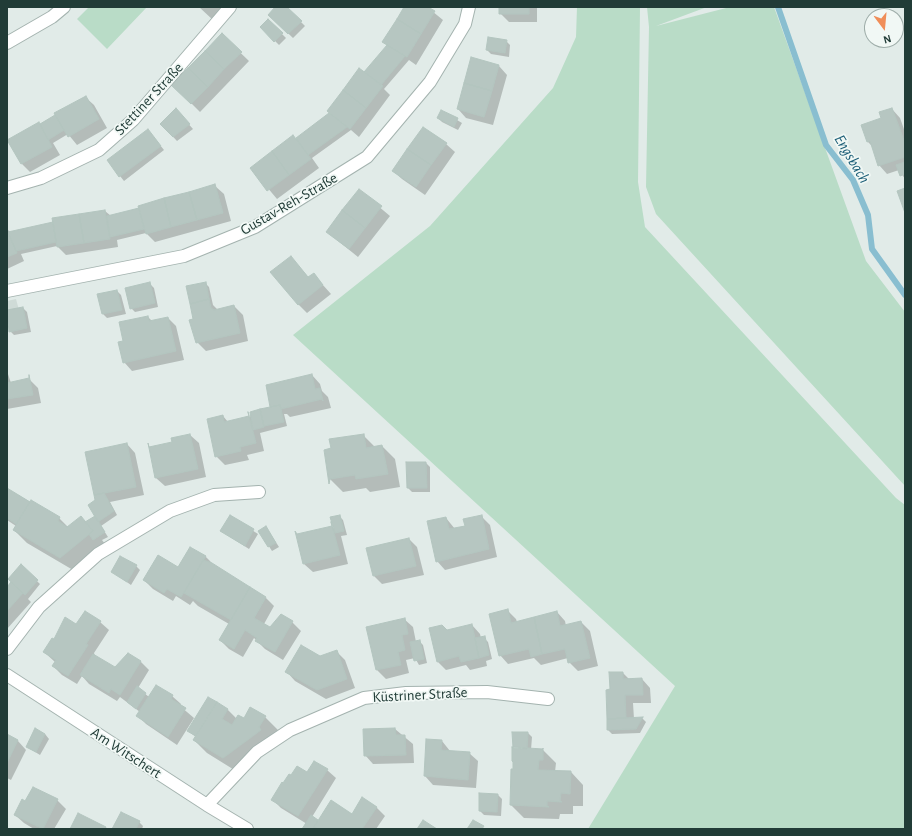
<!DOCTYPE html>
<meta charset="utf-8">
<style>
body{margin:0}
#map{position:relative;width:912px;height:836px;overflow:hidden;background:#e1ebe8;font-family:"Alegreya Sans",sans-serif}
canvas{display:block}
.frame{position:absolute;inset:0;border:8px solid #213c37;pointer-events:none}
.north{position:absolute;left:864px;top:8px;width:40px;height:40px;box-sizing:border-box;background:#f1f8f5;border:1px solid #9eada9;border-radius:50%;rotate:164deg;font-size:11px;font-weight:700;line-height:16px;text-align:center;color:#213c37}
.north::after{content:'';display:block;margin:auto;width:14px;height:18px;background:#f08e59;clip-path:polygon(50% 0,100% 100%,50% 72%,0 100%)}
</style>
<div id="map">
<canvas width="912" height="836"></canvas>
<div class="frame"></div>
<div class="north">N</div>
</div>
<script>
const c = document.querySelector('canvas').getContext('2d');
c.lineJoin = 'round';
function fill(path, color) { c.fillStyle = color; c.fill(path, 'evenodd'); }
const shape = rows => new Path2D(rows.map(r => 'M' + r).join(''));
function trace(path, color, width, dash) { c.strokeStyle = color; c.lineWidth = width; c.lineCap = dash ? 'butt' : 'round'; c.setLineDash(dash || []); c.stroke(path); }
function label(font, color, halo, rows, align = 'center') {
  c.font = font + ' "Alegreya Sans",sans-serif'; c.lineWidth = 3.5; c.setLineDash([]); c.textBaseline = 'middle'; c.strokeStyle = halo; c.fillStyle = color; for (const [text, x, y, turn = 0] of rows) {
    c.save(); c.translate(x, y); c.rotate((+turn || 0) * Math.PI / 180); c.textAlign = isNaN(turn) ? turn : align; if (halo) c.strokeText(text, 0, 0); c.fillText(text, 0, 0); c.restore();
  }
}
const built = shape([
 [16,299,22,321,7,325,7,301]
]);
const green = shape([
 [89,7,147,7,107,49,77,19],
 [577,7,640,7,638,182,645,227,896,498,905,505,905,829,588,829,675,686,293,335,430,226,553,88,576,37],
 [647,7,707,7,656,26,730,7,774,7,866,261,905,312,905,486,656,214,646,187,649,27]
]);
const shadow = shape([
 [199,7,224,7,213,20],
 [277,7,286,7,305,26,293,38,269,15],
 [405,7,427,7,443,20,416,65,409,60,384,89,390,95,359,137,351,130,312,158,319,168,277,199,251,168,296,139,331,114,388,46,384,42],
 [500,7,537,7,537,22,509,22,500,13],
 [268,20,286,38,279,45,261,27],
 [222,35,249,61,200,112,173,85],
 [506,41,510,45,509,57,491,54,487,50],
 [499,66,507,75,493,125,466,118,458,109],
 [85,97,94,105,107,128,77,145,68,134,53,143,60,155,30,172,22,164,9,141,57,115],
 [892,109,900,118,905,132,905,179,899,170,887,174,879,165,872,146,867,141,883,119],
 [176,110,193,129,177,141,161,124],
 [442,111,462,123,458,130,442,122,438,118],
 [152,135,164,150,124,181,108,161],
 [446,144,455,152,425,195,402,179,393,171],
 [215,186,224,194,231,221,155,242,146,233,117,240,118,247,66,255,57,246,21,254,24,261,7,269,7,229,10,232,105,211,111,216],
 [359,190,390,216,358,257,327,232],
 [290,257,309,278,314,275,331,294,307,313,298,304],
 [205,283,209,287,213,305,218,310,234,306,243,315,248,341,206,351,197,342,195,320],
 [150,284,154,288,158,307,135,312,131,308],
 [117,291,121,295,126,314,107,318,103,314,99,295],
 [23,308,27,312,31,332,14,335,10,331,7,311],
 [148,317,152,321,168,318,176,326,184,360,132,371,124,362,125,341],
 [7,371,11,383,29,379,38,388,41,403,7,409],
 [312,375,320,384,322,391,328,397,331,408,290,417,287,414,284,414,287,426,260,433,264,451,247,455,249,460,225,465,216,456,223,416,228,422,252,416,251,413,272,408],
 [190,435,199,443,206,477,165,486,156,478,150,448,174,443,173,439],
 [363,435,375,447,382,446,395,459,400,487,370,492,366,488,343,492,330,479,332,449],
 [127,444,135,453,144,495,110,502,117,515,101,526,108,537,102,540,105,544,73,570,27,543,14,530,16,526,7,520,7,489,59,518,68,527,86,522,96,516,96,501],
 [426,463,430,467,430,492,412,492,408,488],
 [230,516,258,534,249,549,221,531],
 [339,516,343,520,347,535,341,536,348,564,313,572,304,564,332,527,334,529],
 [481,516,490,525,497,557,445,570,437,561,446,518,455,529,466,526],
 [266,527,279,547,272,551,259,531],
 [409,539,417,547,424,575,382,584,374,576],
 [205,556,214,565,232,578,266,598,274,606,264,624,270,628,292,622,301,631,283,660,265,649,254,638,243,657,229,649,220,640,229,624,198,606,193,601,190,605,176,596,173,601,153,589,144,580],
 [21,566,40,584,28,599,31,602,7,629,7,588],
 [136,566,140,570,131,585,112,572],
 [507,610,516,619,517,622,557,612,565,621,566,626,581,622,590,631,598,666,578,671,569,662,568,658,541,665,534,658,508,664,500,655],
 [404,619,413,627,416,642,419,641,423,645,427,663,419,665,415,658,406,660,409,673,386,679,377,670,367,628],
 [100,622,109,630,94,653,95,656,115,668,128,654,141,662,149,670,138,688,149,697,172,696,181,704,180,706,194,718,177,745,146,724,138,716,140,712,120,697,117,701,89,684,82,676,77,684,62,675,53,666,55,662,44,652,54,640,77,626],
 [472,625,480,634,481,638,484,638,488,642,492,659,486,661,487,666,470,670,466,665,446,670,437,661,447,631],
 [336,651,345,660,355,688,326,699,295,681,287,672],
 [623,673,630,680,642,679,650,688,651,703,633,703,634,719,642,718,646,722,640,733,612,734,608,730,611,690],
 [227,709,237,719,265,717,278,730,271,741,236,771,207,753,194,740,196,737,188,731],
 [395,729,413,744,414,763,373,764,365,755],
 [528,733,532,737,531,750,543,750,556,763,555,772,571,772,583,785,583,806,573,806,573,814,560,814,559,819,524,818,511,805,512,770,514,770],
 [45,734,49,739,40,755,27,747],
 [7,735,18,741,26,750,11,780,7,778],
 [442,741,450,751,469,753,478,761,476,788,433,785,425,776],
 [327,770,336,778,312,817,319,822,352,815,362,799,377,808,385,816,376,829,303,829,307,824,281,808,272,799,291,776],
 [33,788,57,800,66,809,54,829,34,829,24,823,15,815,26,802],
 [498,795,502,799,501,816,484,815,480,811],
 [139,822,143,826,142,829,113,829]
]);
const stream = shape([
 [778,7,826,145,853,180,868,215,872,249,905,295]
]);
const building = shape([
 [275,7,287,7,302,21,288,34,268,15,275,7],
 [404,7,428,7,435,11,421,34,397,19,404,7],
 [499,7,529,7,529,14,499,14,499,7],
 [268,19,283,33,274,42,260,27,268,19],
 [397,19,421,34,407,57,382,42,397,19],
 [222,33,242,52,224,69,205,51,222,33],
 [488,37,507,40,505,53,486,50,488,37],
 [387,45,405,56,381,85,364,72,387,45],
 [205,51,224,69,208,87,188,68,205,51],
 [471,57,499,65,492,91,464,83,471,57],
 [188,68,208,87,191,104,171,85,188,68],
 [359,68,383,86,366,108,343,90,359,68],
 [464,83,492,91,484,117,457,109,464,83],
 [343,90,366,108,350,129,327,111,343,90],
 [86,96,99,119,68,137,54,113,86,96],
 [176,108,190,124,173,137,160,124,176,108],
 [892,108,905,143,905,157,878,166,870,141,867,142,861,125,881,118,879,112,892,108],
 [441,110,458,118,454,127,437,118,441,110],
 [329,113,347,127,308,155,296,138,329,113],
 [55,115,64,130,48,140,40,124,55,115],
 [39,122,52,147,21,164,7,140,39,122],
 [423,127,447,143,431,165,407,149,423,127],
 [148,129,161,146,119,177,107,160,148,129],
 [293,135,311,159,289,175,272,151,293,135],
 [407,149,431,165,416,187,392,171,407,149],
 [272,151,289,175,267,191,250,168,272,151],
 [905,162,905,174,900,176,896,165,905,162],
 [215,184,223,213,197,220,189,192,215,184],
 [905,188,905,213,897,191,905,188],
 [359,189,382,206,365,228,342,210,359,189],
 [189,192,197,220,171,227,164,198,189,192],
 [164,198,171,227,146,234,138,206,164,198],
 [139,208,144,229,110,237,107,216,139,208],
 [105,210,110,239,84,243,79,214,105,210],
 [342,210,365,228,349,249,326,232,342,210],
 [79,214,84,243,57,247,52,218,79,214],
 [53,222,56,242,16,251,8,232,53,222],
 [7,231,17,253,7,257,7,231],
 [291,256,308,277,314,273,323,285,298,305,270,272,291,256],
 [150,282,155,303,130,309,125,288,150,282],
 [206,282,209,299,190,304,186,286,206,282],
 [117,290,122,310,102,314,97,294,117,290],
 [209,299,211,308,214,310,234,305,240,333,196,343,189,320,193,319,190,304,209,299],
 [23,307,27,328,9,332,7,310,23,307],
 [148,316,149,321,168,317,176,351,123,363,118,342,123,341,119,322,148,316],
 [312,374,315,389,320,388,323,401,322,399,281,409,280,405,270,407,266,385,312,374],
 [29,375,33,395,7,399,7,383,29,378,29,375],
 [280,405,284,422,264,426,260,409,280,405],
 [260,409,264,427,253,430,250,412,260,409],
 [248,412,256,443,240,447,241,451,215,457,207,419,223,415,224,422,249,416,248,412],
 [190,434,198,469,155,478,148,443,149,447,172,442,171,438,190,434],
 [364,434,366,448,382,445,388,474,356,479,355,475,330,479,329,484,324,450,331,448,329,439,364,434],
 [127,443,136,487,94,495,85,452,127,443],
 [406,462,426,462,427,488,407,488,406,462],
 [7,488,30,502,16,524,7,518,7,488],
 [104,493,114,511,98,522,88,505,95,500,94,495,104,493],
 [31,500,60,517,58,521,67,527,81,516,93,531,60,558,13,530,31,500],
 [230,515,254,529,245,546,220,531,230,515],
 [340,515,344,531,335,533,330,517,340,515],
 [482,515,489,549,436,562,427,521,446,517,449,529,465,526,463,519,482,515],
 [95,516,105,532,93,540,89,534,93,531,85,522,95,516],
 [331,522,340,555,303,564,295,531,297,534,332,526,331,522],
 [266,526,276,543,268,547,258,531,266,526],
 [409,538,416,566,373,576,366,548,409,538],
 [190,547,206,556,181,597,167,589,164,593,143,580,158,555,178,567,190,547],
 [120,556,137,565,127,582,111,572,120,556],
 [203,560,212,563,250,587,231,620,184,593,203,560],
 [21,564,38,580,25,595,8,579,21,564],
 [11,582,23,593,7,611,7,587,11,582],
 [250,587,266,597,254,618,270,627,281,614,293,621,275,652,255,641,257,638,245,630,234,649,219,640,250,587],
 [508,609,511,623,534,617,542,654,531,657,529,649,499,656,489,614,508,609],
 [85,611,101,621,86,644,88,645,68,676,52,666,56,660,43,652,52,638,54,639,65,617,76,624,85,611],
 [557,611,560,626,581,621,590,658,568,663,565,649,542,654,534,617,557,611],
 [405,618,408,634,402,635,405,650,398,652,401,665,376,670,366,627,405,618],
 [472,624,479,658,461,662,459,656,437,662,429,628,442,625,447,630,472,624],
 [485,636,489,655,479,658,475,638,485,636],
 [420,640,424,659,414,661,410,642,420,640],
 [301,645,320,656,337,650,347,679,317,690,285,672,301,645],
 [128,653,141,661,120,695,111,689,109,693,80,675,93,654,115,667,128,653],
 [609,672,623,672,623,679,642,678,643,695,625,695,626,718,607,719,606,690,610,689,609,672],
 [156,685,173,695,171,699,186,708,168,737,136,716,156,685],
 [137,686,146,693,136,709,127,702,137,686],
 [208,697,217,702,196,736,187,731,208,697],
 [217,702,228,709,222,719,232,725,238,715,244,718,250,707,266,716,259,727,261,730,223,758,193,740,217,702],
 [643,717,636,729,607,730,607,719,643,717],
 [35,728,45,734,36,752,26,747,35,728],
 [395,728,396,735,405,735,406,755,364,756,363,729,395,728],
 [512,732,528,732,527,749,513,748,512,732],
 [7,734,18,740,7,763,7,734],
 [426,739,442,740,441,750,470,752,468,780,424,776,426,739],
 [512,747,543,749,543,748,543,760,539,760,538,770,571,771,570,794,561,793,560,801,562,802,547,801,547,806,549,807,510,805,511,769,513,769,513,762,512,761,512,747],
 [314,761,328,769,298,816,271,800,282,782,283,783,289,774,291,775,297,766,307,772,314,761],
 [33,787,58,799,43,829,14,815,22,799,25,801,33,787],
 [479,793,498,794,497,812,479,811,479,793],
 [362,797,377,807,362,829,318,829,314,827,331,800,352,814,362,797],
 [121,812,140,821,136,829,112,829,121,812],
 [78,813,106,827,105,829,70,829,78,813],
 [311,815,318,820,314,827,313,829,302,829,311,815],
 [423,820,437,829,417,829,423,820],
 [473,820,484,826,482,829,467,829,473,820]
]);
const minor = shape([
 [7,43,52,17,64,7],
 [7,188,41,178,99,150,133,120,230,7],
 [7,291,184,256,255,227,367,157,430,82,465,24,469,7],
 [7,649,39,607,98,554,170,511,214,495,259,492],
 [7,675,207,805,247,829],
 [207,805,257,752,290,730,364,698,406,693,487,692,548,699]
]);
const streetNames = [
 ["Stettiner Straße",149,99,-47],
 ["Gustav-Reh-Straße",289,204,-30],
 ["Küstriner Straße",420,695,-3],
 ["Am Witschert",126,753,33]
];
const waterNames = [
 ["Engsbach",852,159,59]
];
fill(built, '#cfdbd7');
fill(green, '#b9dcc7');
fill(shadow, '#0003');
trace(stream, '#89bed0', 6);
fill(building, '#b6c6c1');
trace(building, '#b3c5bf', 1);
trace(minor, '#a4b3af', 14);
trace(minor, '#fff', 12);
label('15px', '#213c37', '#f1f8f5', streetNames);
label('italic 16px', '#1c5e77', '#f1f8f5', waterNames);
</script>
